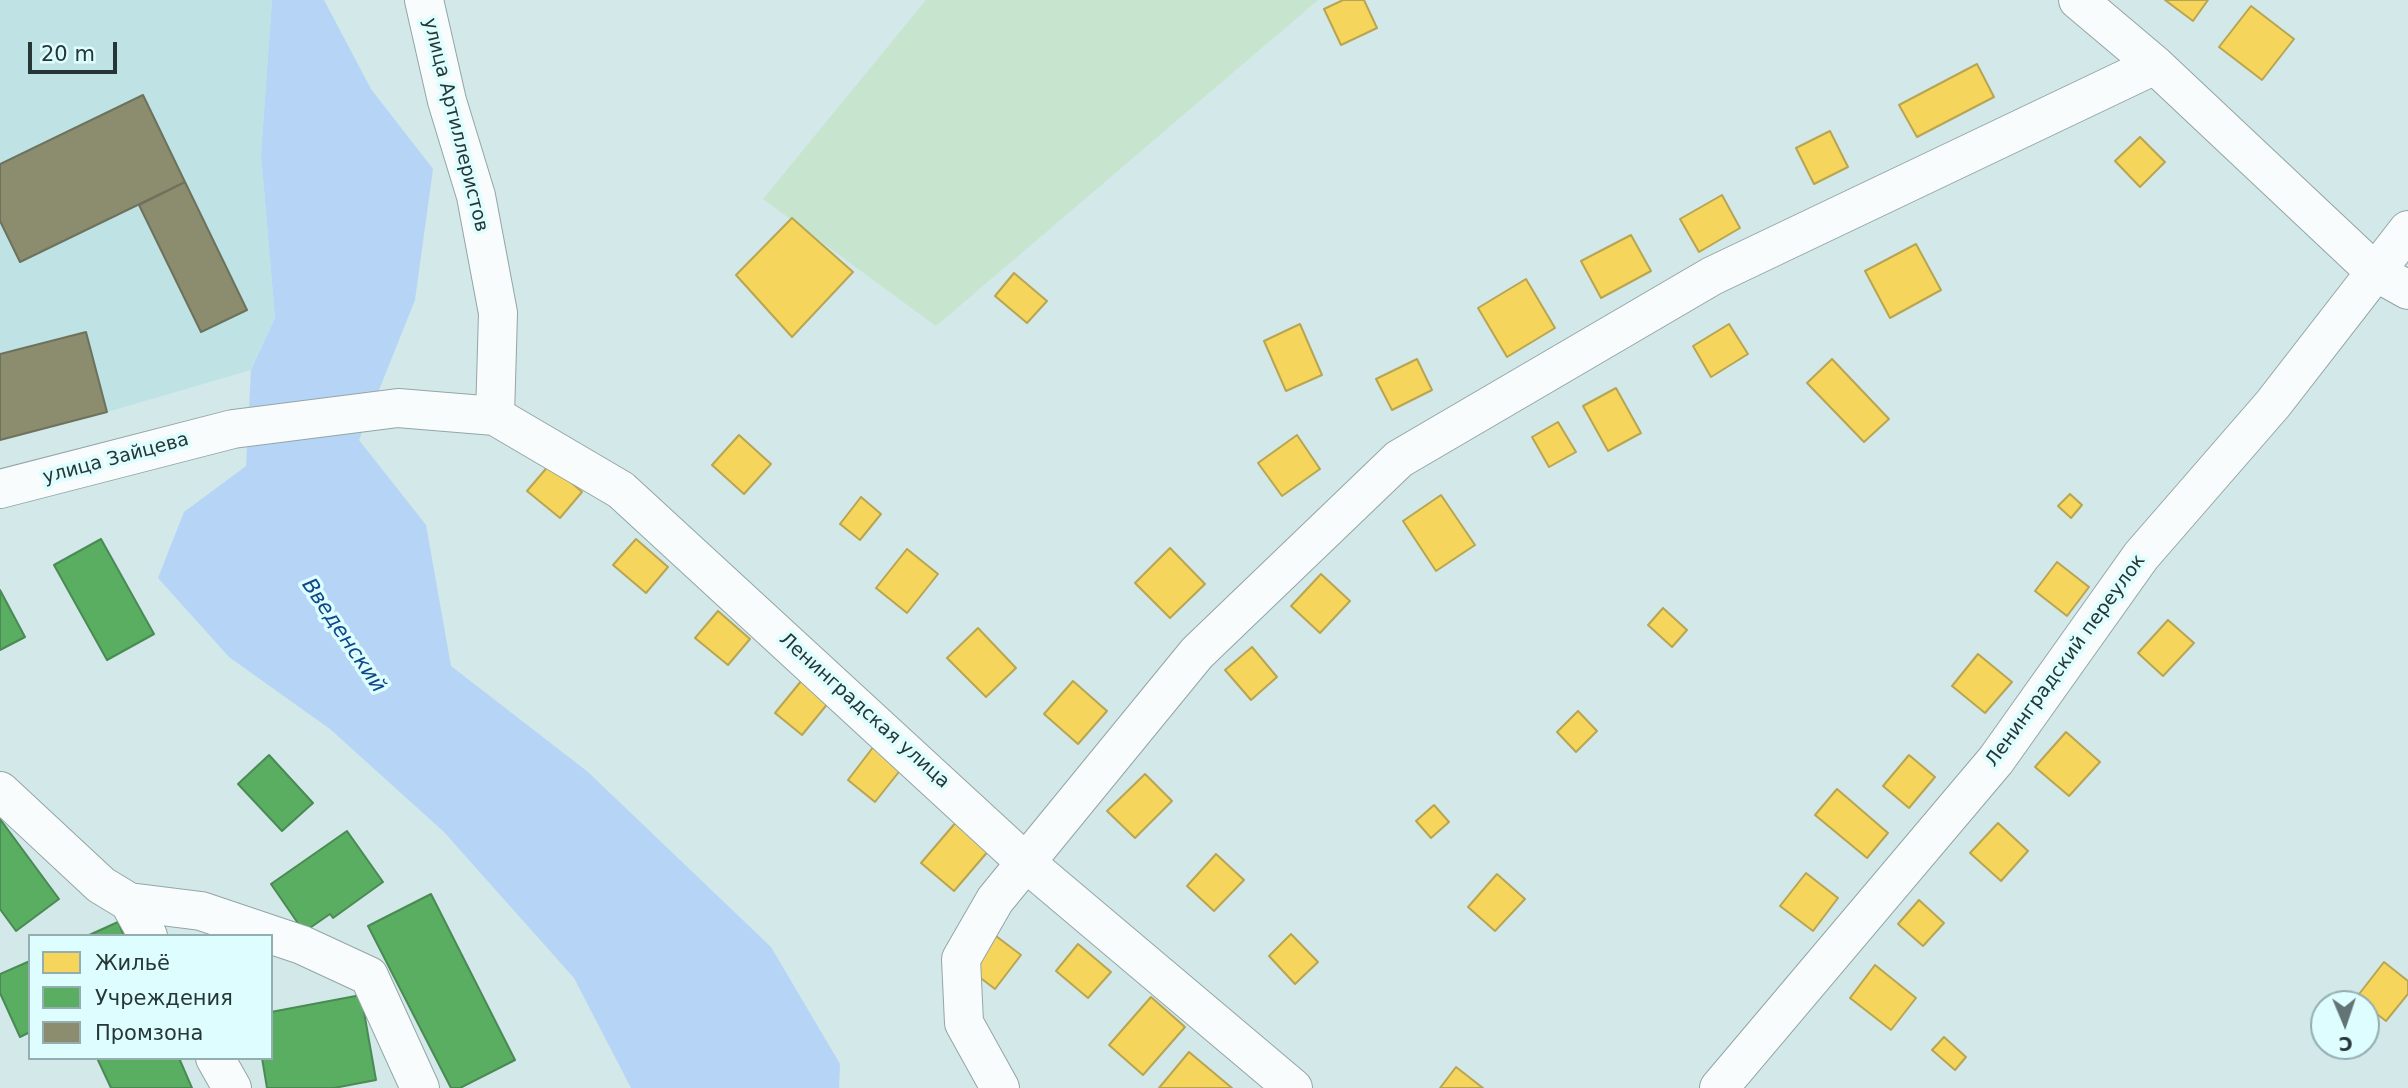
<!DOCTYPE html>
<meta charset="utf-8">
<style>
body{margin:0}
#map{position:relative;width:2408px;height:1088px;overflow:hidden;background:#d2e8e9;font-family:"DejaVu Sans",sans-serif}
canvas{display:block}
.legend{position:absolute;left:28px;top:934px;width:245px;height:126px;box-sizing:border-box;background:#ddfdfe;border:2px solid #94adae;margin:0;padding:9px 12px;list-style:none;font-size:21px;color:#263636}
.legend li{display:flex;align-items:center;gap:14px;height:35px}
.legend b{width:35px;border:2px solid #94adae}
.north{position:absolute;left:2310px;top:990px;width:70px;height:70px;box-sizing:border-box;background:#ddfdfe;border:2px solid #94adae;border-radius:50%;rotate:178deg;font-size:19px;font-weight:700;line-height:28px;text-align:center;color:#263636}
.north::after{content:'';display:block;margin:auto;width:24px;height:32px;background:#627475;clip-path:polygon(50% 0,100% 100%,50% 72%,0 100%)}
.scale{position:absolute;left:28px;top:42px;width:89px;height:32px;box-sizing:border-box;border:4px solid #263636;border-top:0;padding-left:9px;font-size:21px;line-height:24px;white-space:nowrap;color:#263636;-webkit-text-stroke:5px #ddfdfe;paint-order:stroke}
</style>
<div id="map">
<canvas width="2408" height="1088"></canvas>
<ul class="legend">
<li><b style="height:19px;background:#f6d55c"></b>Жильё</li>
<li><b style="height:19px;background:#5aae61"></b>Учреждения</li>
<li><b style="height:19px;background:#8c8c6e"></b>Промзона</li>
</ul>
<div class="north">С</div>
<div class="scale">20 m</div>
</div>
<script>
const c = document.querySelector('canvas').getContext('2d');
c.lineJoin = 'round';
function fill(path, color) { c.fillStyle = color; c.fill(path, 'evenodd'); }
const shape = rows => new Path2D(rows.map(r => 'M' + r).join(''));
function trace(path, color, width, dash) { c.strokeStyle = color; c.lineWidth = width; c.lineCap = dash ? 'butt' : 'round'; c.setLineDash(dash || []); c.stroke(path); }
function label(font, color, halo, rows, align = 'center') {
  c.font = font + ' "DejaVu Sans",sans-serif'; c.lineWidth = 7; c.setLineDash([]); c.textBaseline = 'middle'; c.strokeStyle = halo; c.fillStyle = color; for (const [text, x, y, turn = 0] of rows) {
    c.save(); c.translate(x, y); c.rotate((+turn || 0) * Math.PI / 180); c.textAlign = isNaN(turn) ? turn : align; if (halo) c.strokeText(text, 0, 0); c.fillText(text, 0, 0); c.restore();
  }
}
const built = shape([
 [0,0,272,0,261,154,275,318,251,370,107,412,0,438]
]);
const green = shape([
 [926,0,1318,0,936,326,763,199]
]);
const water = shape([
 [272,0,324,0,371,89,433,169,415,300,359,440,426,525,451,666,588,772,771,947,840,1064,839,1088,631,1088,574,978,444,832,330,729,229,657,158,578,184,512,246,466,251,370,275,318,261,154]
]);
const homes = shape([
 [1343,0,1364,0,1377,28,1341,45,1324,9,1343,0],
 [2165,0,2208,0,2193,21,2165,0],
 [2251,6,2294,39,2262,80,2219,47,2251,6],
 [1977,64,1994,97,1917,137,1899,105,1977,64],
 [1830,131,1848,167,1814,184,1796,148,1830,131],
 [2140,137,2165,162,2140,187,2115,161,2140,137],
 [1722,195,1740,228,1699,252,1680,219,1722,195],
 [792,218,853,272,792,337,736,275,792,218],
 [1631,235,1651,271,1601,298,1581,261,1631,235],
 [1916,244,1941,290,1890,318,1865,271,1916,244],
 [1014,273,1047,301,1027,323,995,296,1014,273],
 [1526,279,1555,328,1507,357,1478,308,1526,279],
 [1300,324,1322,375,1286,391,1264,341,1300,324],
 [1729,324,1748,354,1711,377,1693,346,1729,324],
 [1417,359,1432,390,1392,410,1376,379,1417,359],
 [1832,359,1889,419,1864,442,1807,383,1832,359],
 [1616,388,1641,433,1608,451,1583,406,1616,388],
 [1558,422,1576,452,1549,467,1532,437,1558,422],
 [739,435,771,464,744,494,712,465,739,435],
 [1297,435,1320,469,1282,496,1258,463,1297,435],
 [550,464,582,492,560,518,527,491,550,464],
 [2070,494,2082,505,2071,518,2058,506,2070,494],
 [1441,495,1475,545,1436,571,1403,521,1441,495],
 [861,497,881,514,860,540,840,524,861,497],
 [636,539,668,567,646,593,613,565,636,539],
 [1170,548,1205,584,1170,618,1135,583,1170,548],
 [907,549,938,574,907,613,876,588,907,549],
 [2057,562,2089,587,2067,616,2035,591,2057,562],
 [1321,574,1350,601,1320,633,1291,606,1321,574],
 [1663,608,1687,630,1672,647,1648,625,1663,608],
 [718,611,750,639,728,665,695,638,718,611],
 [2168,620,2194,643,2163,676,2138,653,2168,620],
 [978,628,1016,668,986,697,947,658,978,628],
 [1252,647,1277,677,1251,700,1225,670,1252,647],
 [1978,654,2012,682,1985,713,1952,686,1978,654],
 [802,680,829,702,802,735,775,713,802,680],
 [1073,681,1107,711,1078,744,1044,714,1073,681],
 [1578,711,1597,731,1576,752,1557,732,1578,711],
 [2066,732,2100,762,2069,796,2035,767,2066,732],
 [874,746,902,768,875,802,848,780,874,746],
 [1909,755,1935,777,1909,808,1883,786,1909,755],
 [1145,774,1172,801,1135,838,1107,811,1145,774],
 [1837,789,1888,833,1867,858,1815,815,1837,789],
 [1434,805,1449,822,1431,838,1416,821,1434,805],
 [957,821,990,849,954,891,921,863,957,821],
 [1998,823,2028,851,2001,881,1970,853,1998,823],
 [1216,854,1244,880,1214,911,1187,886,1216,854],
 [1806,873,1838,898,1813,931,1780,906,1806,873],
 [1497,874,1525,899,1495,931,1468,907,1497,874],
 [1919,900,1944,923,1923,946,1898,924,1919,900],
 [1291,934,1318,962,1295,984,1269,956,1291,934],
 [996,936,1021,955,995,989,970,970,996,936],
 [1078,944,1111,972,1088,998,1056,971,1078,944],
 [2384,962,2408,981,2408,994,2386,1021,2356,998,2384,962],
 [1875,965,1916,998,1891,1030,1850,998,1875,965],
 [1151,997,1185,1027,1143,1075,1109,1045,1151,997],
 [1944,1037,1966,1057,1955,1070,1932,1050,1944,1037],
 [1189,1052,1232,1088,1159,1088,1189,1052],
 [1456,1067,1483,1088,1440,1088,1456,1067]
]);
const public = shape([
 [101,539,154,634,107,660,54,565,101,539],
 [0,590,25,637,0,650,0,590],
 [269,755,313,803,282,831,238,784,269,755],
 [0,819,59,899,16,931,0,909,0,819],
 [347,831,383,882,333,918,330,914,304,932,271,884,347,831],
 [431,894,515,1060,460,1088,451,1088,368,926,431,894],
 [118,922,124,936,87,936,118,922],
 [30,961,30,1032,20,1037,0,993,0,974,30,961],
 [361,995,376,1080,334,1088,267,1088,262,1058,271,1058,271,1012,361,995],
 [97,1058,179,1058,192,1088,111,1088,97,1058]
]);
const industry = shape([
 [143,95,185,182,20,262,0,221,0,164,143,95],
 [185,182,247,310,201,332,139,205,185,182],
 [86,332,107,412,0,440,0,354,86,332]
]);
const minor = shape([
 [424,0,447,101,476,196,498,313,495,416],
 [2078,0,2155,65,2374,271,2408,290],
 [0,791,101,885,129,902,201,911,302,945,369,976,420,1088],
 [129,902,148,936],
 [215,1058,232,1088],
 [1000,1088,964,1023,961,959,995,900,1197,653,1399,459,1712,276,2155,65],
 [1719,1088,1996,760,2141,556,2273,404,2408,230]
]);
const major = shape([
 [0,489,233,429,398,408,495,416,621,490,1024,861,1293,1088]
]);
const streetNames = [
 ["улица Артиллеристов",455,125,76],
 ["улица Зайцева",116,459,-15],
 ["Ленинградский переулок",2066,661,-54],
 ["Ленинградская улица",864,711,42]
];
const waterNames = [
 ["Введенский",343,636,56]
];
fill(built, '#bfe3e5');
fill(green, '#c7e4ce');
fill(water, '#b6d5f6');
fill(homes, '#f6d55c');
trace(homes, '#b8a551', 2);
fill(public, '#5aae61');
trace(public, '#4a8a54', 2);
fill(industry, '#8c8c6e');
trace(industry, '#6d725d', 2);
trace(minor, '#94a5a6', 40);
trace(major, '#94a5a6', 40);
trace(minor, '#f8fcfc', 38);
trace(major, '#f8fcfc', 38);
label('19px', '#263636', '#ddfdfe', streetNames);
label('italic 21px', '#0e478a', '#ddfdfe', waterNames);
</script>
